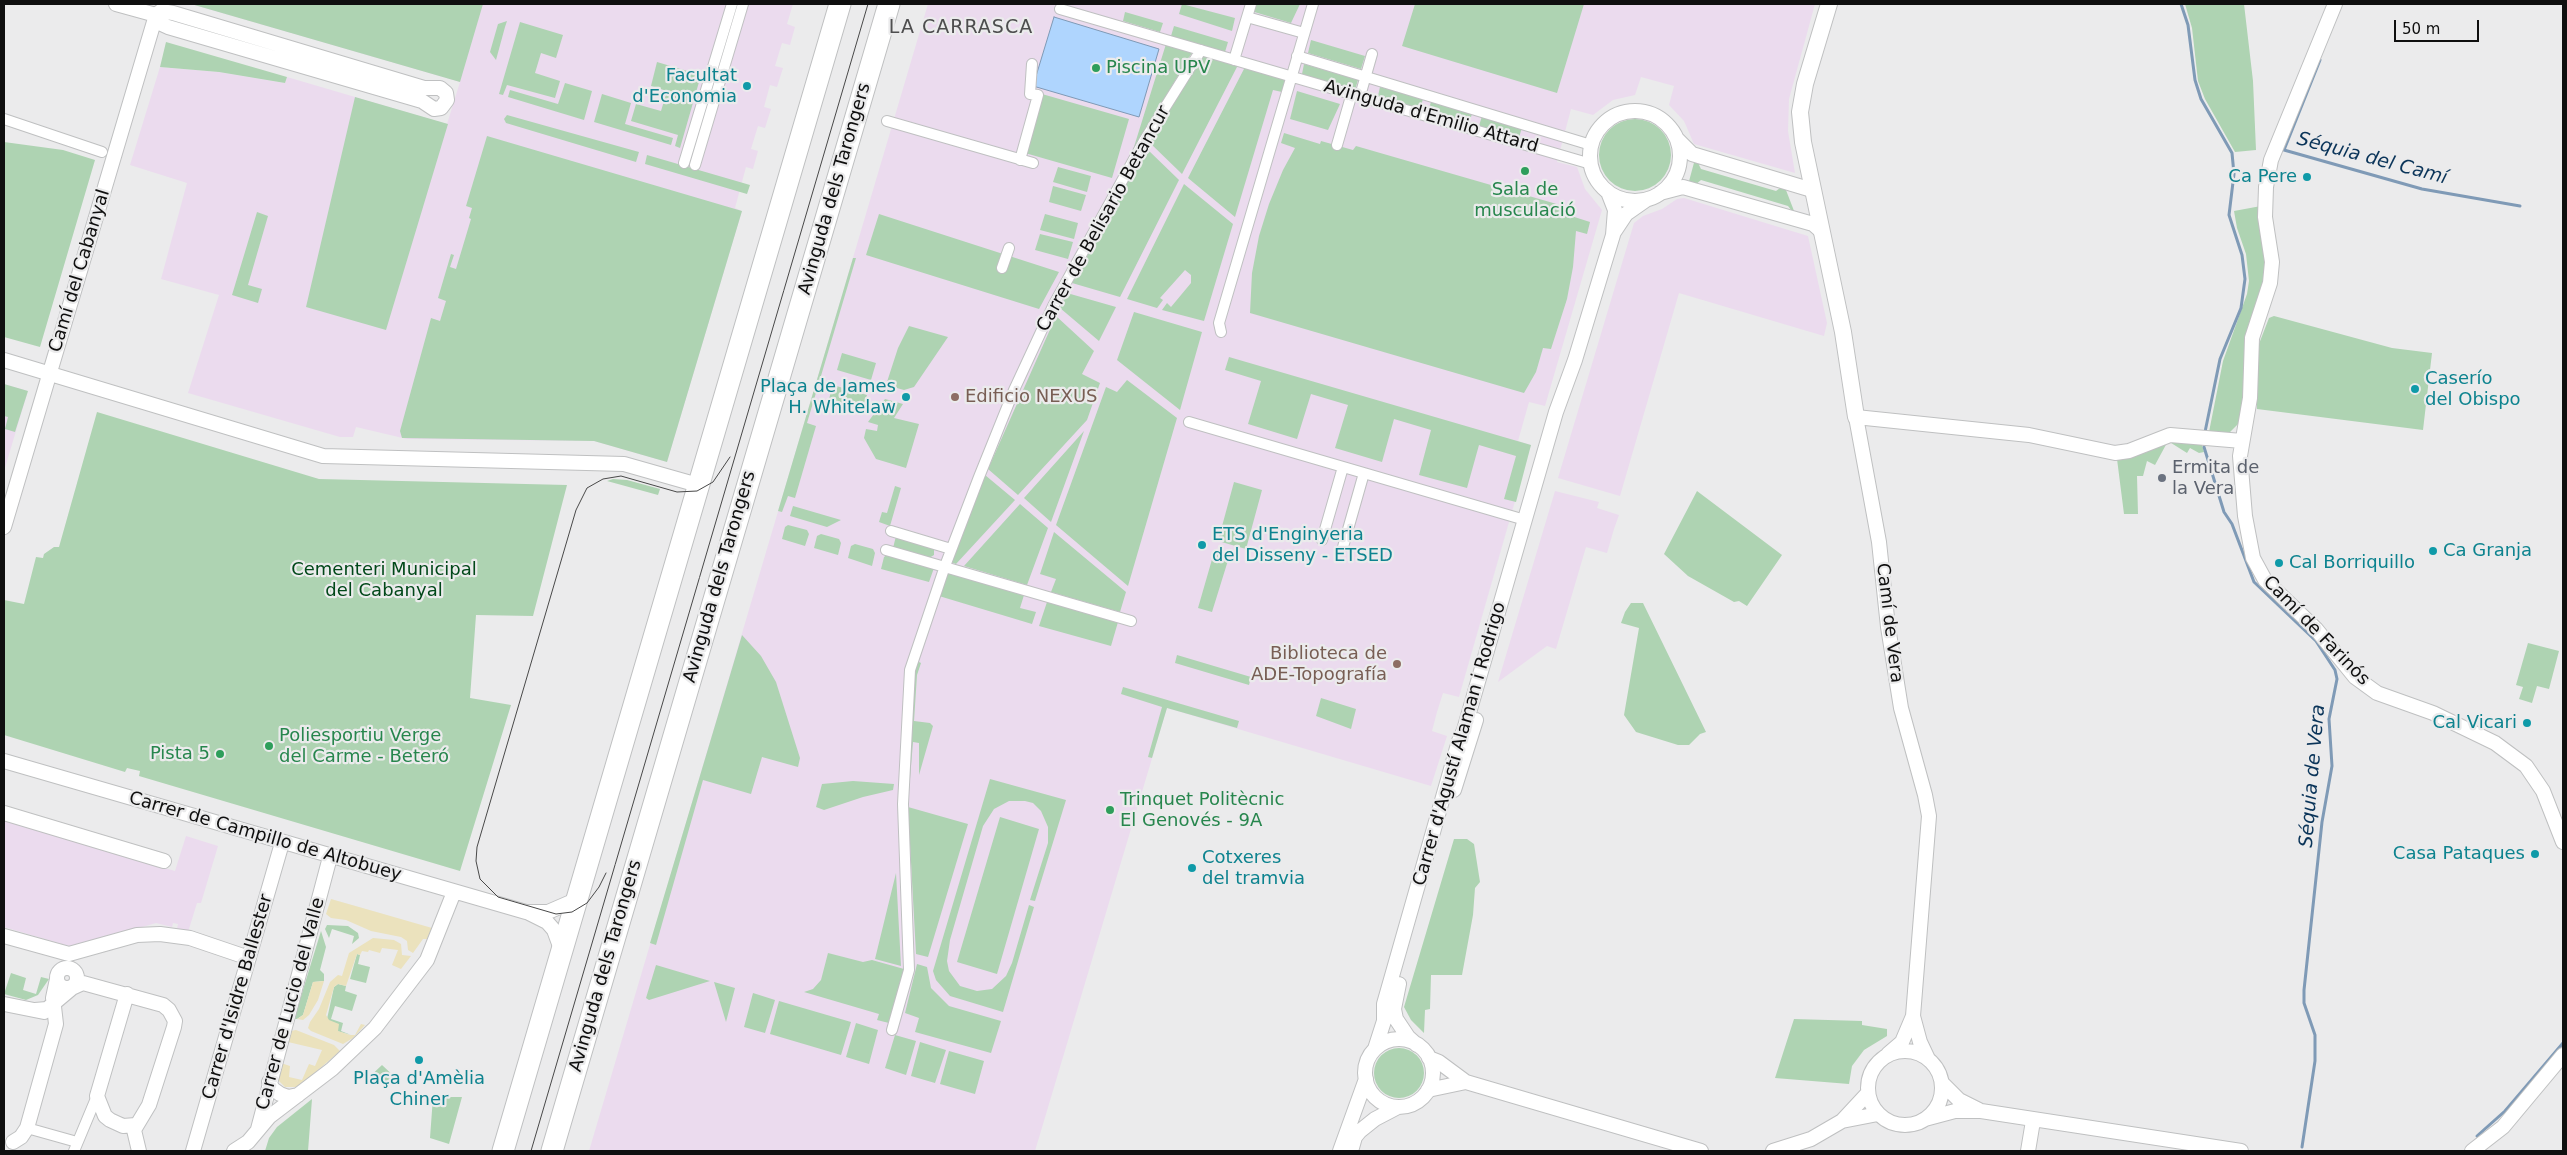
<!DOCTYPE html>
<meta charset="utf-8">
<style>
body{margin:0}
#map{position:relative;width:2567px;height:1155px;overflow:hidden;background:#ebebec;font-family:"DejaVu Sans",sans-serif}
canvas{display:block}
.frame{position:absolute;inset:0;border:5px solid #0f0f0f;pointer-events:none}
.scale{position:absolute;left:2394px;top:20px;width:85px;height:22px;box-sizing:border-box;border:2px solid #0f0f0f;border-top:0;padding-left:6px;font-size:15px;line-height:18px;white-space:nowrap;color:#0f0f0f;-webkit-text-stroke:4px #ebebec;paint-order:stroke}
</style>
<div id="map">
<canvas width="2567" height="1155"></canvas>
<div class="frame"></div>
<div class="scale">50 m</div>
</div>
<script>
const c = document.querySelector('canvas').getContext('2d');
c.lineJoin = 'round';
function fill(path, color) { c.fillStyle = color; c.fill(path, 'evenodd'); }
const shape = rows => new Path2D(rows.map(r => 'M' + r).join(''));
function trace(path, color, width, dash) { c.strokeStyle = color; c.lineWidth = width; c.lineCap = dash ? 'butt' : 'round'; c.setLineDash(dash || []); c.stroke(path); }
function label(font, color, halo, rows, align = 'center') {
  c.font = font + ' "DejaVu Sans",sans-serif'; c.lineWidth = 4.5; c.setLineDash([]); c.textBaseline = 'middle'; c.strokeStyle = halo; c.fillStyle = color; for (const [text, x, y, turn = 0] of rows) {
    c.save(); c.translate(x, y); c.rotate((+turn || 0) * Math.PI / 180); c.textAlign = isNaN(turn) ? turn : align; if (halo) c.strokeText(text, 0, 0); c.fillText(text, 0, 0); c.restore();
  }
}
const education = shape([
 [191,4,793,4,787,24,795,27,790,45,782,43,775,66,783,68,777,87,770,85,764,107,771,109,765,128,758,126,751,149,758,151,753,169,746,167,735,208,742,211,667,462,594,441,407,439,356,427,353,437,340,437,188,393,219,295,161,279,187,183,130,165,160,67,219,72,285,83,287,77,447,124,460,82],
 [928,4,1815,4,1789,99,1788,131,1795,173,1694,144,1684,121,1669,105,1674,86,1641,77,1635,95,1613,100,1593,115,1571,109,1557,162,1577,167,1585,189,1602,210,1545,406,1529,402,1518,441,1531,445,1459,697,1443,693,1437,712,1432,731,1447,736,1431,786,1167,708,1035,1151,589,1151],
 [1684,198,1808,236,1827,323,1824,336,1679,293,1620,496,1558,478,1634,223,1643,216,1662,209,1677,199],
 [4,384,28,391,4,471],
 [1555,491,1599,502,1597,508,1619,515,1614,529,1607,553,1586,547,1556,649,1547,646,1498,682],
 [4,821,175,871,186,836,218,846,201,903,197,903,188,932,177,929,178,924,173,923,172,927,156,923,72,947,4,927]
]);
const green = shape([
 [191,4,483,4,460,82],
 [1182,4,1235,18,1232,31,1179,14],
 [1255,4,1300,4,1291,23,1251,11],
 [1415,4,1584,4,1557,93,1402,46],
 [2185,4,2244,4,2253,81,2256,150,2235,152,2205,99,2198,81,2192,28],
 [1125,12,1163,23,1160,32,1123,21],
 [507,21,505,27,496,60,490,52,498,24],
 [520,22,563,35,556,58,541,53,535,73,560,81,555,98,507,85,503,95,499,94],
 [1174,26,1228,42,1225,52,1171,36],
 [1311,40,1365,56,1361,69,1308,53],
 [166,42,287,77,285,83,219,72,160,67],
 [1166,44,1193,51,1133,150],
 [1203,54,1238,65,1182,174,1149,142],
 [657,62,701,75,680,148,675,146,678,135,631,121,636,104,661,111,667,91,651,86],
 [1304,64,1358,80,1355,90,1302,74],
 [1245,67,1286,80,1282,92,1273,90,1235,217,1188,178],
 [565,83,592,91,584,120,508,97,510,90,558,104],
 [1380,87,1423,99,1420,109,1378,96],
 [1297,91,1340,104,1328,130,1290,119],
 [602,94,631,103,625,124,673,138,671,145,594,122],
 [1042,94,1129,119,1112,178,1025,153],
 [355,97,448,124,386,330,306,307],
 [1431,102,1472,114,1469,123,1428,111],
 [507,115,639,152,636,162,506,123,504,119],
 [1482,116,1522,127,1519,138,1479,126],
 '1599 155a36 36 0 1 1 72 0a36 36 0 1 1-72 0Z',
 [1284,133,1320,144,1321,141,1353,150,1356,146,1567,207,1565,214,1590,222,1587,234,1576,231,1573,267,1567,299,1551,349,1543,348,1536,372,1524,393,1250,313,1252,273,1259,236,1269,204,1283,170,1295,148,1281,143],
 [487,136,742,211,667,462,594,441,402,438,400,431,431,318,440,321,446,301,438,298,451,254,454,255,450,267,456,269,471,219,469,218,472,208,466,206],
 [4,142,63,150,95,160,40,347,4,337],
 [1146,148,1179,180,1120,297,1072,283],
 [647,155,750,185,747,194,645,164],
 [1695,159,1702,161,1699,165,1701,169,1776,191,1784,185,1796,216,1788,206,1701,180,1694,186,1688,185],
 [1058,167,1091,176,1087,192,1053,182],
 [1184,184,1233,224,1204,321,1162,310,1167,303,1171,307,1191,283,1191,275,1185,270,1160,298,1163,300,1157,308,1127,299],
 [1053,186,1086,195,1081,211,1049,202],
 [2261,206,2267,270,2242,420,2229,433,2209,432,2223,361,2247,294,2249,281,2246,254,2237,228,2234,211],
 [257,212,268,216,248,285,262,289,258,303,232,295],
 [879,214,1059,272,1039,309,866,255],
 [1045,214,1078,223,1074,239,1040,230],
 [1040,234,1073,242,1068,259,1035,250],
 [853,258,856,258,807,423,816,426,795,498,788,496,782,512,778,511],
 [1067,293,1116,307,1099,341,1060,308],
 [1134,312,1202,332,1180,410,1117,360],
 [1056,316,1094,351,1082,374,1100,383,1087,420,1018,495,988,469],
 [2274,316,2392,348,2432,353,2423,430,2257,409,2257,349,2269,318],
 [909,326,948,337,914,387,904,390,886,385,898,348],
 [842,353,876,363,871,380,837,370],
 [1229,357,1531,445,1516,502,1504,499,1516,456,1479,445,1467,488,1419,475,1431,430,1394,419,1382,462,1335,448,1348,405,1311,394,1297,439,1248,424,1261,381,1225,370],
 [1127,380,1177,418,1128,586,1056,525,1106,387,1117,392],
 [4,384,28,391,15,432,5,429,8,417,4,416],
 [833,385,867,395,862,409,829,399],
 [885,399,903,404,894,418,919,424,906,468,876,459,864,438,866,429,877,431,878,425,868,422],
 [97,412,319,479,567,485,533,616,476,615,470,698,511,705,460,871,139,776,140,771,127,768,125,772,4,735,4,600,24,604,36,557,43,558,44,554,54,547,59,547],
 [1084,431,1051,522,1024,498],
 [2167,439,2201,442,2204,452,2199,453,2190,448,2187,453,2168,441,2155,465,2147,461,2143,476,2137,476,2138,514,2124,514,2117,459,2147,452],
 [985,475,1015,500,956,564,951,562],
 [613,479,627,480,660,489,658,495,607,481],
 [1234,482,1262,490,1246,549,1218,541],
 [895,486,901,488,890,526,879,522,882,512,887,513],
 [1697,491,1782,555,1747,606,1739,601,1734,602,1688,576,1664,554],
 [1020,504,1048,528,1027,585,964,566],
 [793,506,841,520,827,527,790,516],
 [788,525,807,530,809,534,805,546,782,539,785,527],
 [1054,532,1126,592,1120,612,1051,592,1056,579,1040,574],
 [821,534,839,539,841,543,838,555,814,548,817,536],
 [896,536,934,548,934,555,929,558,893,548],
 [855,544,873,549,875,553,872,566,848,558,851,546],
 [1215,549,1230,554,1212,612,1198,608],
 [888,554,934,568,929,582,881,569,884,557],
 [947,572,1024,595,1020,608,1036,612,1032,624,939,596],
 [1047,602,1118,622,1111,646,1039,626],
 [1631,603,1643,603,1706,732,1700,734,1689,745,1678,745,1636,732,1624,715,1639,628,1621,623,1625,612],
 [742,635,761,656,776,682,800,758,798,767,762,757,751,794,703,780,656,945,650,943],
 [2528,643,2559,651,2549,689,2537,686,2532,703,2519,699,2523,687,2516,685],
 [1177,655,1251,677,1249,685,1175,663],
 [917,661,921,663,917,675,914,721,930,723,933,726,919,775,919,743,913,742,908,803,914,674],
 [1123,687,1239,721,1237,728,1167,708,1152,758,1148,757,1162,707,1121,694],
 [1321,698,1356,709,1351,729,1316,716],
 [990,779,1066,800,1035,901,1030,900,1048,843,1048,827,1041,811,1033,803,1025,801,1009,801,994,809,983,826,950,940,947,961,949,971,960,986,977,991,992,989,1006,976,1012,963,1029,905,1034,907,1003,1012,950,996,936,980,933,971],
 [853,781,894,784,893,790,863,797,824,810,816,807,822,784],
 [908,807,968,824,928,957,916,954],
 [1000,817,1039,829,997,974,957,962],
 [1454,839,1467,839,1474,844,1480,882,1475,888,1473,915,1462,975,1431,975,1430,1009,1425,1010,1424,1033,1411,1020,1404,1007],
 [896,873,901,966,875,959],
 [327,925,348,926,358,933,359,938,352,944,354,936,332,929,329,938,325,929],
 [321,931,326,947,320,970,324,974,324,981,313,982,303,1015,297,1019,294,1019],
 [828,953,863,962,872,960,904,969,889,1023,877,1020,879,1014,804,992,813,989,821,980],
 [357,954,360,955,358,964,370,967,366,983,350,979],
 [917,964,927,967,931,988,949,1006,1001,1021,991,1053,915,1032,919,1018,905,1013],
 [656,965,710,981,649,1000,646,998],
 [11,973,26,978,23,990,36,994,41,977,49,979,38,995,26,1000,4,994],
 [714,982,735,988,726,1022],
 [338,984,346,986,345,991,357,995,352,1011,335,1006,331,1019,343,1023,341,1031,351,1035,337,1031,327,1019,334,987],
 [753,993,775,1000,765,1033,744,1027],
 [779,1001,851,1022,841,1055,770,1034],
 [1794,1019,1862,1021,1862,1025,1887,1029,1887,1036,1864,1050,1852,1066,1849,1084,1775,1078],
 [856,1023,878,1030,869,1064,846,1057],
 [895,1035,916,1041,906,1075,885,1068],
 [920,1042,946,1050,935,1083,911,1076],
 '1374 1073a25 25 0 1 1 50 0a25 25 0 1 1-50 0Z',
 [949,1051,984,1061,975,1094,940,1084],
 [382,1065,398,1080,395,1084,365,1081],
 [433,1097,462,1097,449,1144,430,1138],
 [312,1099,308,1151,265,1151,269,1138,277,1127]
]);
const sand = shape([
 [331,899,380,913,432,928,427,939,423,939,413,953,408,950,407,941,401,937,371,931,346,920,331,918,326,914],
 [373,938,394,940,401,944,402,955,411,956,401,969,392,965,398,950,382,948,380,953,369,950,368,952,362,951,360,955,357,954,346,986,338,984,334,987,326,1015,329,1020,339,1024,338,1031,350,1035,355,1035,361,1024,365,1025,353,1038,343,1044,311,1031,308,1028,310,1022,319,1009,330,982,338,975,342,976,349,953],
 [324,981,318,1000,309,1015,303,1020,297,1019,303,1015,313,982],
 [296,1030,334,1045,340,1051,303,1083,296,1087,285,1087,278,1080,281,1063,290,1066,289,1077,302,1080,309,1064,315,1066,322,1050,288,1042,291,1031]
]);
const water = shape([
 [1054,17,1159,49,1139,117,1033,86,1054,17]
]);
const stream = shape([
 [2181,4,2188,25,2195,80,2201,99,2232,153,2234,174,2229,215,2242,255,2245,279,2241,308,2220,359,2205,432],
 [2320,60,2284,150,2422,189,2520,206],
 [2204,447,2224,512,2232,524,2254,582,2316,641,2335,670,2337,679,2329,719,2332,766,2322,822,2304,990,2304,1003,2315,1035,2315,1061,2302,1147],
 [2477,1136,2505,1111,2563,1043]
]);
const pedestrian = shape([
 [1060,9,1591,164],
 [1247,17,1304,33],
 [1297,56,1591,145],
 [1234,60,1251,4],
 [1360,96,1372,54],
 [4,119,102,152],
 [887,121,1033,163],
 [1337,145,1352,93],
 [1020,160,1038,95,1030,94,1032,64],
 [684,163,732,4],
 [695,165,743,4],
 [1002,268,1009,248],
 [1221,332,1219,323,1313,4],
 [1189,422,1525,520],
 [891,531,951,549],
 [1322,540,1343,467],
 [1343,547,1364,473],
 [886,550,1131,621],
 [892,1030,909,970,903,804,910,670,945,566,979,477,1014,390,1053,306,1144,141,1201,50],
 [27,1128,77,1142],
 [74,1151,97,1096]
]);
const minor = shape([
 [116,4,156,15],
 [2335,4,2271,160,2266,187,2265,217,2272,262,2270,283,2252,338,2250,398,2240,456,2245,516,2253,558,2265,580,2316,629,2355,677,2377,693,2433,713,2495,743,2526,766,2543,791,2563,842],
 [161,11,173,13,424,88,440,88,446,93,447,100,441,108,434,109,422,101,168,27,157,22,156,15,161,11],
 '1590 156a45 45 0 1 1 90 0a45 45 0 1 1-90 0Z',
 [1677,139,1692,154,1812,190],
 [1660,193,1683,187,1799,220,1813,224,1821,231],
 [1614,232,1626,214,1646,200],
 [4,360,323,456,624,464,698,485],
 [4,527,156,15],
 [4,761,526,912,548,912,571,902,577,896],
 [1454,790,1476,720],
 [4,813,164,861],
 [529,913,547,922,554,930,561,949],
 [4,936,69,954,137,935,160,934,190,938,249,958],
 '57 978a10 10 0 1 1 20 0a10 10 0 1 1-20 0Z',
 [1399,984,1394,1009,1396,1019,1408,1037,1417,1045],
 [127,994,97,1096,105,1116,110,1120,123,1126,136,1125],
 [4,1004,44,1012],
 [35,1010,47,1009,72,988,83,983,163,1005,169,1010,175,1021,174,1027,149,1105,134,1130,139,1151],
 '1365 1073a34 34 0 1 1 68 0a34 34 0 1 1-68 0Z',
 [1375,1049,1384,1021,1384,1004,1459,741,1464,730,1556,412,1575,360,1613,235,1615,210,1608,192],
 '1868 1088a37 37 0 1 1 74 0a37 37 0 1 1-74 0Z',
 [1888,1054,1902,1042,1913,1016],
 [1928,1059,1920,1042,1913,1016,1929,816,1925,795,1901,708,1888,627,1879,542,1856,417,2029,435,2115,453,2129,451,2170,435,2242,441],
 [269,1082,273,1089,280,1094,288,1097,298,1095],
 [1466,1082,1701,1151],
 [1942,1083,1959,1100,1979,1110],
 [1428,1090,1466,1082,1439,1062,1429,1058],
 [1925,1119,1955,1111,1981,1111,2241,1151],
 [1842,1121,1878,1114],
 [258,1129,330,857],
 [13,1142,21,1137,27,1128,56,1024,53,998,57,979],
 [193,1151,282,843],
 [234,1151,248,1142,269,1117,332,1069,375,1028,427,960,454,892],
 [1340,1151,1366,1079],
 [1351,1151,1355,1137,1360,1131,1375,1119,1398,1107],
 [1773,1151,1811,1139,1842,1121,1868,1093],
 [2028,1151,2033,1121],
 [2472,1151,2503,1127,2563,1055]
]);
const tertiary = shape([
 [1829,4,1805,84,1800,112,1803,142,1843,332,1856,417]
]);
const primary = shape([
 [503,1151,840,4],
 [552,1151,889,4]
]);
const tram = shape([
 [606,873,599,887,587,903,572,912,556,914,498,897,480,879,476,861,477,847,576,510,587,488,603,479,621,476,677,492,697,491,713,482,730,457],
 [531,1151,868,4]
]);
const markers = [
 [1096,68,5,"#2e9e5b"],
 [747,86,5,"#0f9aa8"],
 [1525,171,5,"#2e9e5b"],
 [2307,177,5,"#0f9aa8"],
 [2415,389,5,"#0f9aa8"],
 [906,397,5,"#0f9aa8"],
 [955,397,5,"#8d6e63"],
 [2162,478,5,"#6b7280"],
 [1202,545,5,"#0f9aa8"],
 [2433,551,5,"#0f9aa8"],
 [2279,563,5,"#0f9aa8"],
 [1397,664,5,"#8d6e63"],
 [2527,723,5,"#0f9aa8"],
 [269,746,5,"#2e9e5b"],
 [220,754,5,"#2e9e5b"],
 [1110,810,5,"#2e9e5b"],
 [2535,854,5,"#0f9aa8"],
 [1192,868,5,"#0f9aa8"],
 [419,1060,5,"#0f9aa8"]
];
const leisureNames = [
 ["Piscina UPV",1106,68],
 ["Sala de",1525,190,"center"],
 ["musculació",1525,211,"center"],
 ["Poliesportiu Verge",279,736],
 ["del Carme - Beteró",279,757],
 ["Pista 5",210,754,"right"],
 ["Trinquet Politècnic",1120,800],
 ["El Genovés - 9A",1120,821]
];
const cultureNames = [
 ["Facultat",737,76],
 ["d'Economia",737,97],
 ["Ca Pere",2297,177],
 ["Caserío",2425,379,"left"],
 ["del Obispo",2425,400,"left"],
 ["Plaça de James",896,387],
 ["H. Whitelaw",896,408],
 ["ETS d'Enginyeria",1212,535,"left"],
 ["del Disseny - ETSED",1212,556,"left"],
 ["Ca Granja",2443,551,"left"],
 ["Cal Borriquillo",2289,563,"left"],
 ["Cal Vicari",2517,723],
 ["Casa Pataques",2525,854],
 ["Cotxeres",1202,858,"left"],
 ["del tramvia",1202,879,"left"],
 ["Plaça d'Amèlia",419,1079,"center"],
 ["Chiner",419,1100,"center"]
];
const streetNames = [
 ["Avinguda d'Emilio Attard",1431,117,16],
 ["Avinguda dels Tarongers",835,189,-74],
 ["Carrer de Belisario Betancur",1104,219,-61],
 ["Camí del Cabanyal",80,271,-73],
 ["Avinguda dels Tarongers",720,577,-74],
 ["Camí de Vera",1889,623,83],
 ["Camí de Farinós",2316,631,46],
 ["Carrer d'Agustí Alaman i Rodrigo",1460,744,-74],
 ["Carrer de Campillo de Altobuey",265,837,16],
 ["Avinguda dels Tarongers",606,966,-74],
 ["Carrer d'Isidre Ballester",238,997,-74],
 ["Carrer de Lucio del Valle",291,1004,-75]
];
const educationNames = [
 ["Edificio NEXUS",965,397],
 ["Biblioteca de",1387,654,"right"],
 ["ADE-Topografía",1387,675,"right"]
];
const worshipNames = [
 ["Ermita de",2172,468],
 ["la Vera",2172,489]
];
const parkNames = [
 ["Cementeri Municipal",384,570],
 ["del Cabanyal",384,591]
];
const neighbourhoodNames = [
 ["LA CARRASCA",961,28]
];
const waterNames = [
 ["Séquia del Camí",2372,159,15],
 ["Séquia de Vera",2313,776,-85]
];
fill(education, '#ebdbee');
fill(green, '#aed3b2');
fill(sand, '#ebe2bd');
fill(water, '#afd5fe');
trace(water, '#7f9ab6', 1);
trace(stream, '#7f9ab6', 3);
trace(pedestrian, '#bfc0c1', 12);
trace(minor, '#bfc0c1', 16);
trace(tertiary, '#bfc0c1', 18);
trace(primary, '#bfc0c1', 23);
trace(pedestrian, '#fff', 10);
trace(minor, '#fff', 14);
trace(tertiary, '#fff', 16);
trace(primary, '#fff', 21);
trace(tram, '#484848', 1);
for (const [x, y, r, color] of markers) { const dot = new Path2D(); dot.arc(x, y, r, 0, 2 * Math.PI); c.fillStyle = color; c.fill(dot); trace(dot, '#ebebec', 2); }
label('18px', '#27864d', '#ebebec', leisureNames, 'left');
label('18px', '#0d838f', '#ebebec', cultureNames, 'right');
label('18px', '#0f0f0f', '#ebebec', streetNames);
label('18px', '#785e54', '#ebebec', educationNames, 'left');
label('18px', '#5b616d', '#ebebec', worshipNames, 'left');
label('18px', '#014819', '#ebebec', parkNames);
c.letterSpacing = '1px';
label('19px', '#4e4e4f', '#ebebec', neighbourhoodNames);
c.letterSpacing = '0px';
label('italic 19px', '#0a3459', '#ebebec', waterNames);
</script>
